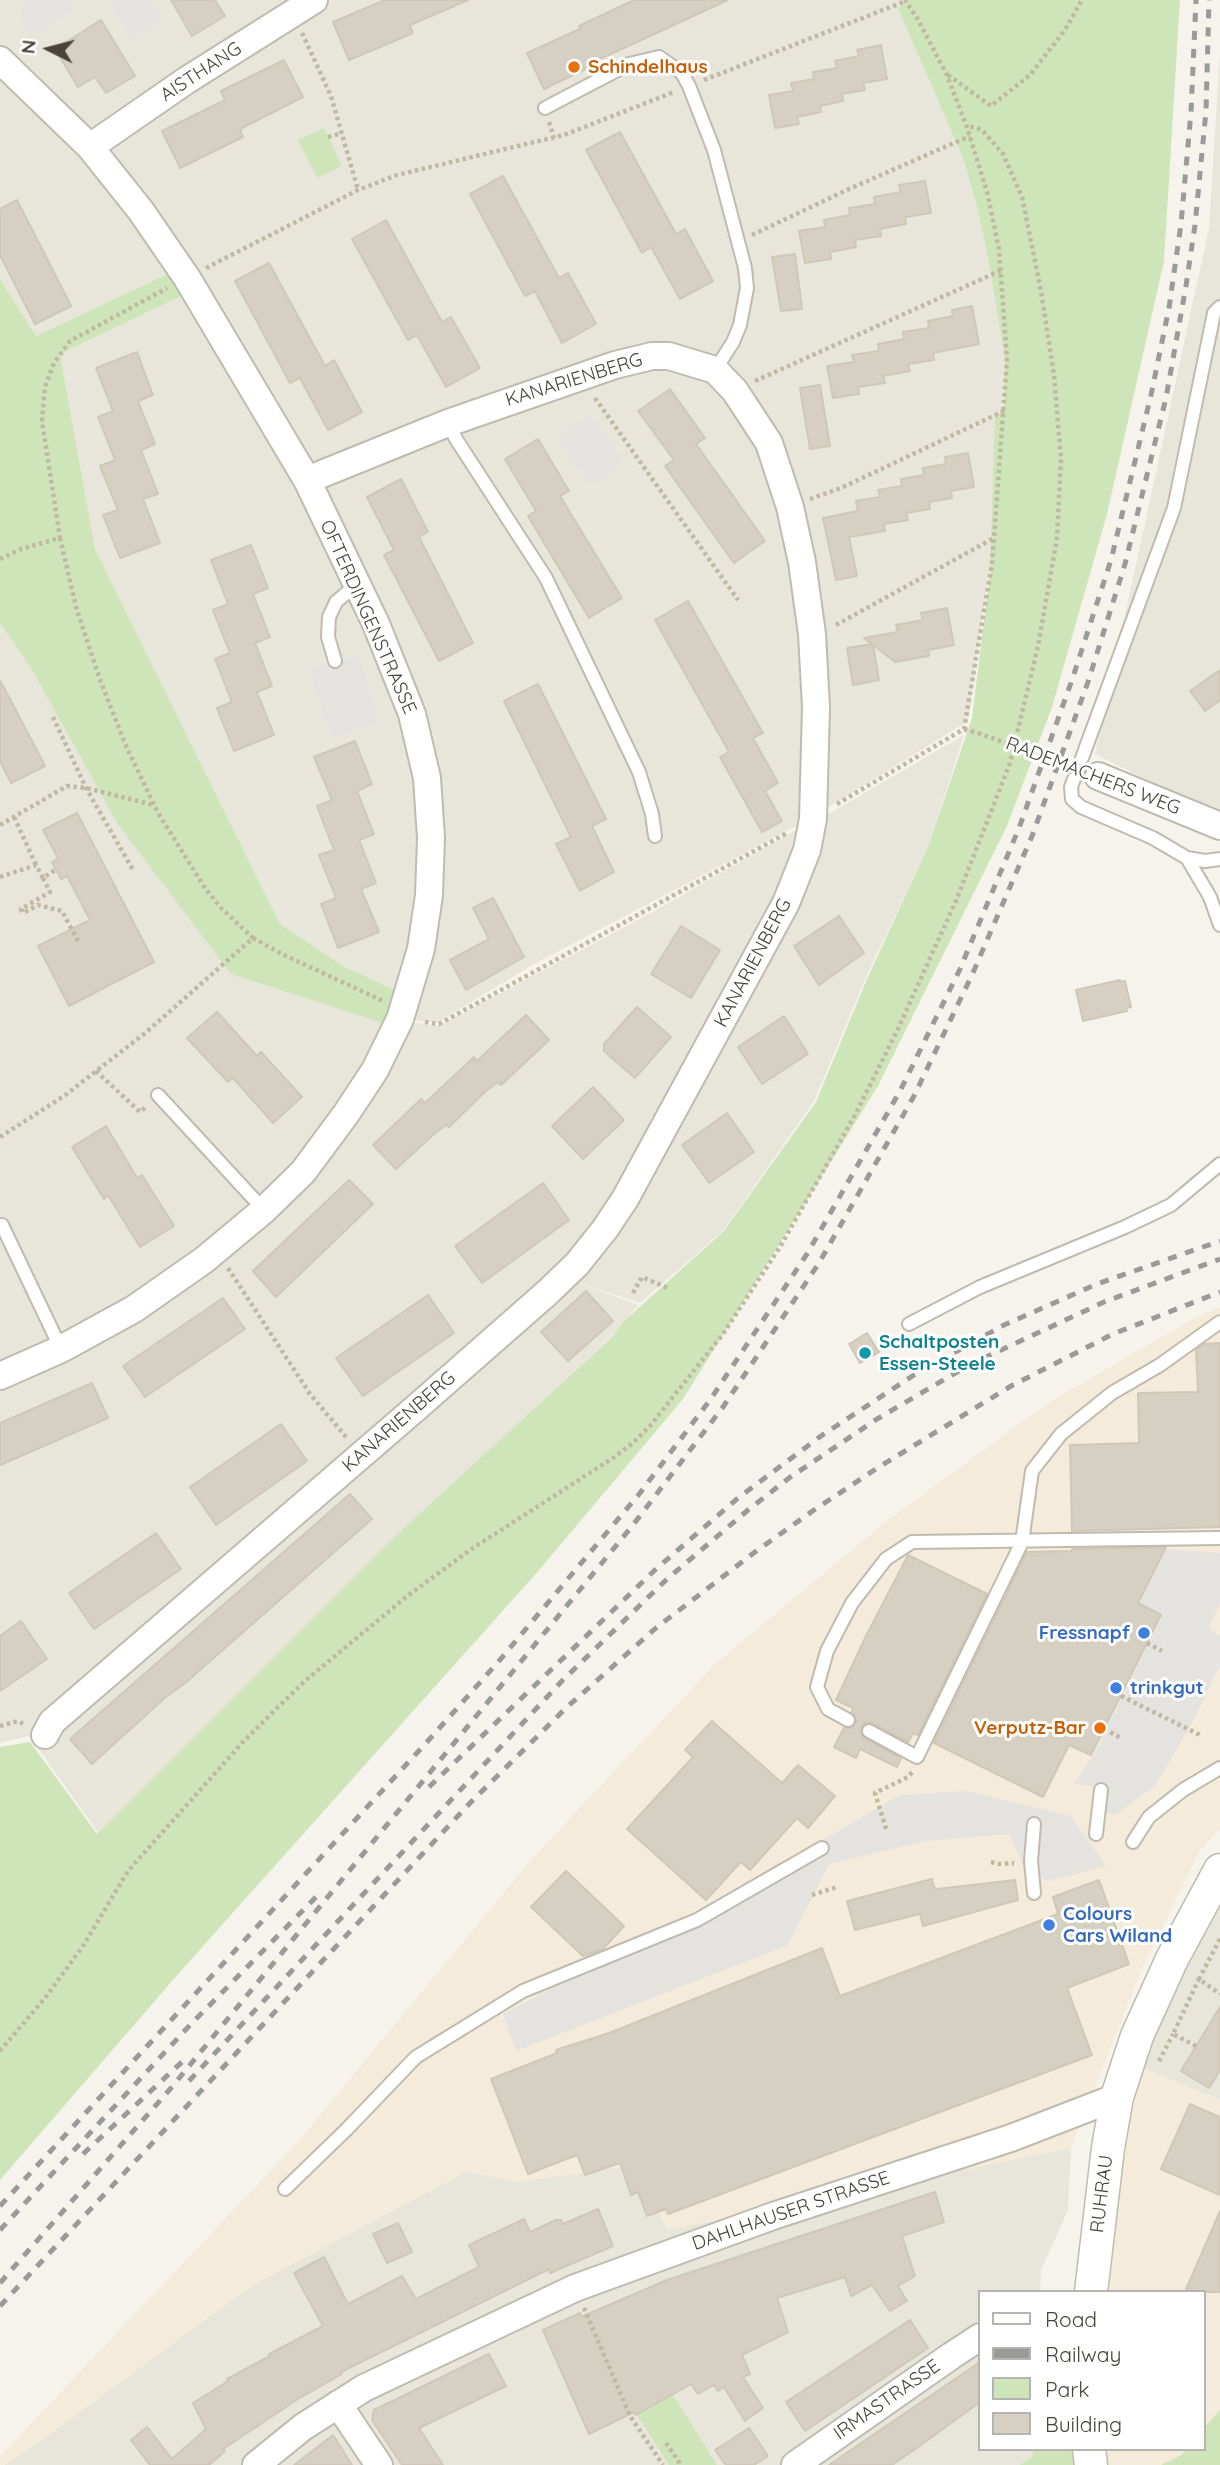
<!DOCTYPE html>
<style>
body{margin:0}
#map{position:relative;width:1220px;height:2465px;overflow:hidden;background:#f5f3ec;font-family:Quicksand,sans-serif}
canvas{display:block}
.legend{position:absolute;left:978px;top:2290px;width:228px;height:161px;box-sizing:border-box;background:#fff;border:2px solid #b6b4b0;margin:0;padding:9px 12px;list-style:none;font-size:21px;color:#49443a}
.legend li{display:flex;align-items:center;gap:14px;height:35px}
.legend b{width:35px;border:2px solid #b6b4b0}
.north{position:absolute;left:14px;top:14px;width:70px;height:70px;-webkit-text-stroke:5px #fff;paint-order:stroke;rotate:276deg;font-size:19px;font-weight:700;line-height:28px;text-align:center;color:#49443a}
.north::after{content:'';display:block;margin:auto;width:24px;height:32px;background:#49443a;clip-path:polygon(50% 0,100% 100%,50% 72%,0 100%)}
</style>
<div id="map">
<canvas width="1220" height="2465"></canvas>
<ul class="legend">
<li><b style="height:9px;background:#fff"></b>Road</li>
<li><b style="height:9px;background:#9a9a9a"></b>Railway</li>
<li><b style="height:19px;background:#cee5b9"></b>Park</li>
<li><b style="height:19px;background:#d6d0c2"></b>Building</li>
</ul>
<div class="north">N</div>
</div>
<script>
const c = document.querySelector('canvas').getContext('2d');
c.lineJoin = 'round';
function fill(path, color) { c.fillStyle = color; c.fill(path, 'evenodd'); }
const shape = rows => new Path2D(rows.map(r => 'M' + r).join(''));
function trace(path, color, width, dash) { c.strokeStyle = color; c.lineWidth = width; c.lineCap = dash ? 'butt' : 'round'; c.setLineDash(dash || []); c.stroke(path); }
function label(font, color, halo, rows, align = 'center') {
  c.font = font + ' Quicksand,sans-serif'; c.lineWidth = 6; c.setLineDash([]); c.textBaseline = 'middle'; c.strokeStyle = halo; c.fillStyle = color; for (const [text, x, y, turn = 0] of rows) {
    c.save(); c.translate(x, y); c.rotate((+turn || 0) * Math.PI / 180); c.textAlign = isNaN(turn) ? turn : align; if (halo) c.strokeText(text, 0, 0); c.fillText(text, 0, 0); c.restore();
  }
}
const residential = shape([
 [0,0,312,0,90,144,0,60],
 [316,0,904,0,917,19,985,192,1005,359,991,559,968,721,814,816,811,600,738,391,670,353,307,478,93,147],
 [1220,54,1220,822,1149,781,1095,754,1209,228],
 [0,63,180,268,36,336,0,279],
 [194,290,304,476,412,715,431,837,406,995,343,966,280,924,95,549,60,354],
 [649,360,713,371,766,444,806,601,811,818,534,964,438,1022,401,1019,421,950,428,778,309,481],
 [0,623,32,670,117,823,395,1027,347,1112,202,1258,0,1375],
 [964,735,929,844,866,977,814,1101,723,1231,640,1303,569,1279,638,1305,612,1336,386,1547,100,1835,32,1740,180,1616,606,1231,813,823],
 [810,822,805,849,604,1227,32,1735,0,1743,0,1378,265,1211,400,1021,439,1026,651,913],
 [1220,1879,1220,2100,1133,2064],
 [1071,2148,1068,2210,1041,2270,1040,2292,980,2292,980,2449,1033,2449,1033,2456,1019,2465,4,2465,43,2439,251,2286,467,2171,515,2182,630,2166,955,2170]
]);
const commercial = shape([
 [1220,1307,1220,1829,1200,1850,1141,1971,1071,2148,668,2230,630,2166,515,2182,467,2171,251,2286,43,2439,4,2465,0,2465,0,2456,297,2143,529,1862,715,1664,888,1520,1048,1403,1191,1320],
 [1133,2064,1220,2100,1220,2410,1204,2428,1204,2292,1094,2292],
 [1092,2449,1186,2449,1181,2455,1161,2465,1094,2465]
]);
const green = shape([
 [909,0,1180,0,1164,261,1107,514,1052,707,1007,826,878,1086,683,1399,540,1569,179,1973,0,2180,0,1747,30,1742,97,1834,388,1543,613,1336,623,1322,724,1231,816,1102,867,979,929,844,972,718,990,572,995,418,1003,410,1005,359,989,262,977,206,964,160,898,8],
 [324,128,342,166,317,178,298,140],
 [180,268,194,290,60,354,95,549,280,924,343,966,406,995,395,1027,231,974,117,823,32,670,0,623,0,279,36,336],
 [673,2395,717,2465,669,2465,637,2415],
 [1220,2410,1220,2465,1161,2465,1181,2455,1186,2449,1204,2449,1204,2428],
 [1033,2449,1085,2449,1087,2465,1019,2465,1033,2456]
]);
const parking = shape([
 [22,0,72,0,77,9,35,34,20,25],
 [109,0,152,0,163,20,131,39],
 [591,414,625,462,591,486,557,438],
 [358,654,380,723,331,739,309,670],
 [1166,1549,1220,1553,1220,1602,1209,1628,1220,1636,1220,1665,1193,1721,1155,1786,1116,1814,1093,1812,1097,1787,1074,1784,1093,1756,1163,1615,1139,1603],
 [967,1791,1071,1816,1106,1866,1048,1881,1024,1867,1009,1834,925,1841,829,1864,788,1945,516,2051,503,2014,699,1912,900,1795]
]);
const building = shape([
 [171,0,215,0,225,16,192,36,171,0],
 [385,0,468,0,410,25,413,33,349,60,333,22,385,0],
 [634,0,728,0,626,47,595,61,596,64,544,89,527,53,580,29,579,26,634,0],
 [101,20,135,76,106,93,95,77,78,87,55,49,101,20],
 [881,45,887,79,863,83,865,90,842,94,843,101,820,106,821,112,797,117,799,124,775,128,769,95,793,91,791,83,814,79,813,72,837,68,835,61,859,56,857,50,881,45],
 [284,60,303,97,240,129,243,137,180,168,162,131,225,100,221,91,284,60],
 [620,132,676,234,685,229,713,281,680,299,651,247,642,253,586,150,620,132],
 [503,176,559,278,568,273,596,324,562,343,535,291,525,296,470,194,503,176],
 [925,181,931,213,905,217,906,224,880,229,881,236,855,240,856,247,830,252,831,259,805,263,799,231,825,227,824,220,850,215,849,208,875,204,874,197,901,192,899,185,925,181],
 [17,200,71,306,35,324,0,255,0,209,17,200],
 [386,220,442,322,451,317,480,368,446,387,417,335,408,340,352,239,386,220],
 [795,254,802,309,781,311,772,257,795,254],
 [269,263,325,366,334,360,362,412,328,430,300,378,290,383,235,281,269,263],
 [972,306,979,344,933,353,934,360,908,364,910,371,883,376,885,383,858,387,859,394,833,398,827,366,854,362,852,355,879,351,878,344,904,339,903,332,929,328,928,321,953,316,952,310,972,306],
 [137,352,153,395,138,401,155,444,141,450,158,494,143,499,160,543,120,558,103,515,118,510,100,466,115,460,98,417,113,411,96,368,137,352],
 [820,385,830,446,810,449,800,388,820,385],
 [670,389,705,438,696,444,765,541,734,563,665,466,674,460,638,411,670,389],
 [538,439,569,491,560,496,622,598,589,618,528,516,536,511,505,459,538,439],
 [968,453,974,487,951,491,952,498,929,502,930,509,906,513,908,520,884,524,885,531,849,537,857,576,836,580,823,518,858,511,856,501,880,497,878,490,902,486,901,479,924,475,923,468,946,464,945,457,968,453],
 [401,479,428,532,419,537,473,643,439,661,384,555,394,550,367,497,401,479],
 [251,545,268,588,253,594,270,637,255,643,272,686,257,692,274,735,234,751,217,708,232,702,215,659,230,653,213,610,228,604,211,560,251,545],
 [688,601,763,733,753,738,778,783,765,791,782,821,762,832,720,757,729,752,655,620,688,601],
 [947,608,954,645,928,650,929,656,895,662,873,645,879,680,853,685,847,648,872,644,864,638,898,632,896,625,923,620,921,613,947,608],
 [1220,670,1220,700,1205,711,1190,691,1220,670],
 [0,680,45,766,11,783,0,761,0,680],
 [538,684,606,819,592,826,614,872,580,891,556,844,571,837,504,701,538,684],
 [355,741,372,784,357,791,374,834,359,840,376,883,361,889,379,932,338,948,321,904,336,898,319,855,334,850,317,806,332,800,314,757,355,741],
 [77,813,154,962,69,1006,38,946,90,920,67,876,61,879,52,862,58,858,43,830,77,813],
 [493,898,524,957,466,990,450,960,489,939,473,908,493,898],
 [839,916,864,953,819,985,794,946,839,916],
 [681,926,720,950,691,998,651,974,681,926],
 [1120,980,1120,982,1125,981,1131,1007,1126,1008,1127,1011,1083,1021,1076,990,1120,980],
 [637,1007,671,1037,635,1078,604,1051,604,1044,637,1007],
 [217,1012,257,1056,261,1052,302,1097,273,1123,233,1078,228,1082,187,1038,217,1012],
 [526,1015,549,1040,501,1085,498,1082,486,1091,449,1127,446,1125,434,1134,396,1169,373,1145,421,1099,425,1103,474,1057,477,1061,526,1015],
 [784,1016,808,1054,762,1084,738,1047,784,1016],
 [593,1087,624,1120,583,1159,552,1126,593,1087],
 [727,1113,754,1152,709,1183,682,1145,727,1113],
 [106,1126,137,1178,142,1175,174,1226,140,1247,108,1195,104,1199,72,1147,106,1126],
 [349,1180,373,1204,276,1297,253,1271,349,1180],
 [543,1183,569,1220,482,1283,455,1246,543,1183],
 [586,1291,613,1321,568,1361,541,1332,586,1291],
 [428,1295,454,1333,363,1396,336,1358,428,1295],
 [223,1298,245,1329,145,1397,123,1366,223,1298],
 [867,1333,879,1352,860,1363,849,1344,867,1333],
 [1220,1343,1220,1527,1072,1531,1070,1445,1139,1443,1138,1393,1198,1392,1196,1350,1204,1344,1220,1343],
 [92,1383,108,1418,0,1465,0,1423,92,1383],
 [281,1424,307,1461,216,1525,190,1487,281,1424],
 [350,1494,372,1519,184,1684,167,1696,92,1764,70,1739,350,1494],
 [156,1533,181,1569,94,1629,69,1593,156,1533],
 [1166,1547,1138,1603,1161,1615,1091,1755,1069,1745,1043,1797,934,1743,1027,1552,1072,1551,1072,1549,1166,1547],
 [908,1555,987,1594,918,1735,913,1733,908,1742,873,1723,865,1723,861,1727,860,1732,864,1738,901,1758,897,1767,860,1749,856,1758,834,1747,844,1728,852,1728,857,1720,852,1712,853,1708,836,1700,866,1636,908,1555],
 [21,1621,47,1659,0,1691,0,1636,21,1621],
 [712,1721,782,1783,798,1765,835,1796,808,1828,797,1818,750,1870,741,1862,706,1900,627,1829,693,1757,685,1750,712,1721],
 [566,1871,624,1926,603,1949,583,1956,531,1907,566,1871],
 [932,1879,934,1887,937,1889,1015,1880,1018,1900,923,1926,920,1914,855,1930,847,1901,932,1879],
 [1099,1880,1129,1964,1067,1988,1092,2055,668,2214,666,2209,647,2216,638,2192,631,2195,620,2163,585,2175,577,2155,528,2174,491,2079,557,2053,556,2050,609,2033,822,1948,840,1996,1058,1914,1053,1897,1099,1880],
 [1220,2007,1220,2070,1209,2088,1181,2071,1220,2007],
 [1190,2104,1220,2117,1220,2195,1161,2169,1190,2104],
 [935,2192,944,2222,902,2236,915,2276,898,2286,907,2301,890,2311,872,2285,851,2296,845,2277,777,2298,788,2332,742,2355,750,2374,743,2377,763,2408,745,2421,724,2387,718,2391,714,2385,698,2394,691,2384,636,2415,634,2412,589,2434,543,2330,580,2313,581,2317,667,2280,935,2192],
 [598,2209,613,2246,550,2273,549,2269,341,2372,342,2374,298,2399,223,2449,225,2451,209,2465,150,2465,131,2440,147,2427,172,2459,206,2429,193,2403,228,2381,227,2379,270,2356,269,2354,323,2326,294,2273,324,2257,348,2304,402,2276,416,2299,479,2267,469,2245,524,2219,530,2232,556,2220,561,2220,563,2224,598,2209],
 [1220,2211,1220,2292,1185,2292,1220,2211],
 [398,2223,412,2252,387,2263,373,2234,398,2223],
 [910,2320,928,2348,805,2431,786,2402,910,2320],
 [489,2354,506,2386,419,2428,443,2465,402,2465,372,2420,374,2410,489,2354],
 [980,2362,980,2402,928,2440,892,2465,829,2465,980,2362],
 [749,2428,768,2456,754,2465,726,2465,715,2450,749,2428],
 [333,2435,352,2465,294,2465,333,2435]
]);
const path = shape([
 [302,33,331,96,358,190],
 [948,75,991,106,1030,75,1065,30,1082,0],
 [704,80,906,1],
 [549,122,554,138],
 [328,137,342,133],
 [752,235,849,189,970,136],
 [206,268,358,190,397,175,564,135,674,92],
 [755,381,1002,270],
 [595,398,738,600],
 [810,499,841,488,1004,411],
 [0,559,21,549,60,538,42,421,45,387,54,363,70,341,167,288],
 [836,625,994,538],
 [53,717,86,788,133,870],
 [964,729,978,733],
 [837,804,964,729,992,564,994,538,1007,360,999,249,987,192,967,127,946,73,917,18,905,0],
 [14,817,36,865],
 [0,825,67,786,86,788,154,805],
 [0,877,36,865,43,878,55,870],
 [43,878,50,892,21,909,23,913,38,905,62,911,78,941],
 [253,938,282,954,383,1001],
 [425,1022,439,1024,787,833],
 [96,1071,140,1112,147,1106],
 [0,1137,64,1096,144,1034,253,938,220,907,205,888,158,813,126,746,99,677,76,607,60,538],
 [228,1268,310,1394,347,1438],
 [633,1293,642,1277,668,1288],
 [1147,1643,1162,1651],
 [1121,1696,1200,1735],
 [0,1726,18,1721,25,1725],
 [1104,1729,1121,1738],
 [886,1829,875,1793,908,1777,913,1771],
 [991,1862,999,1864,1014,1863],
 [812,1895,837,1887],
 [1220,1939,1199,1979,1220,1994],
 [1196,2046,1173,2034,1199,1979],
 [0,2051,45,1998,83,1946,128,1871,242,1743,275,1710,305,1681,406,1597,470,1550,613,1458,634,1442,650,1426,723,1334,780,1247,855,1115,897,1031,956,901,1010,763,1038,646,1057,538,1061,459,1054,375,1041,291,1022,197,1003,154,983,131,975,127,967,127],
 [1159,2061,1173,2034],
 [584,2308,630,2416,663,2465],
 [666,2443,681,2465]
]);
const service = shape([
 [545,108,629,64,659,57,682,73,689,86,714,150,745,268,747,288,740,325,733,342,715,370],
 [448,423,456,439,546,578,639,772,652,814,655,836],
 [335,661,328,637,329,617,336,602,357,584],
 [1082,758,1174,508,1214,313,1220,307],
 [1074,779,1071,787,1072,799,1081,807,1153,838,1187,858,1205,861,1220,859],
 [1187,858,1210,897,1220,925],
 [158,1095,264,1210],
 [2,1225,61,1349],
 [909,1324,980,1287,1125,1227,1171,1205,1220,1164],
 [848,1720,828,1709,817,1687,827,1651,852,1603,886,1559,912,1542,1220,1538],
 [869,1731,917,1757,1022,1542,1032,1471,1061,1434,1112,1393,1160,1365,1220,1322],
 [1034,1824,1031,1861,1034,1893],
 [1096,1834,1101,1790],
 [1133,1842,1149,1817,1183,1790,1220,1768],
 [285,2189,347,2129,416,2057,523,1991,697,1920,822,1848]
]);
const minor = shape([
 [0,60,90,147,141,211,187,278,307,480,376,624,412,714,427,778,431,838,429,895,421,949,400,1019,375,1070,346,1114,303,1172,264,1210,204,1260,134,1309,61,1349,0,1376],
 [90,147,187,80,314,0],
 [1098,776,1220,826],
 [45,1735,52,1722,417,1407,548,1292,577,1264,605,1229,625,1199,786,903,807,850,813,819,816,707,812,634,802,562,790,507,769,443,735,391,715,370,669,356,652,356,615,365,448,423,307,480],
 [338,2404,379,2465],
 [256,2465,303,2427,364,2388,575,2288,773,2216,1011,2138,1117,2097],
 [795,2465,951,2356,980,2337]
]);
const tertiary = shape([
 [1091,2292,1108,2148,1117,2097,1137,2036,1172,1959,1220,1870],
 [1089,2449,1091,2465]
]);
const rail = shape([
 [429,1787,656,1569,738,1498,821,1436,914,1375,1004,1325,1097,1284,1220,1241],
 [189,2081,561,1682,666,1580,748,1510,789,1478,877,1419,969,1365,1104,1302,1220,1259],
 [83,2154,183,2061],
 [0,2206,427,1742,499,1661,640,1493,710,1400,807,1254,900,1091,960,969,1019,828,1072,680,1111,560,1151,395,1169,308,1181,224,1191,112,1196,0],
 [0,2230,191,2024,321,1892],
 [0,2283,171,2088,633,1525,723,1407,819,1263,914,1096,972,975,1032,836,1088,682,1125,564,1166,398,1186,286,1195,225,1206,111,1209,0],
 [0,2306,471,1802,566,1708,656,1628,755,1552,814,1510,879,1467,1011,1386,1113,1334,1220,1292]
]);
const pathBridge = shape([
 [978,733,1098,776]
]);
const markers = [
 [574,67,7,"#e8710a"],
 [865,1353,7,"#0f9aa8"],
 [1144,1633,7,"#3f7fe0"],
 [1116,1688,7,"#3f7fe0"],
 [1100,1728,7,"#e8710a"],
 [1049,1925,7,"#3f7fe0"]
];
const foodNames = [
 ["Schindelhaus",588,67],
 ["Verputz-Bar",1086,1728,"right"]
];
const streetNames = [
 ["AISTHANG",201,72,-33],
 ["KANARIENBERG",574,380,-17],
 ["OFTERDINGENSTRASSE",368,617,66],
 ["RADEMACHERS WEG",1093,776,21],
 ["KANARIENBERG",753,963,-62],
 ["KANARIENBERG",399,1422,-41],
 ["RUHRAU",1102,2194,-83],
 ["DAHLHAUSER STRASSE",791,2211,-19],
 ["IRMASTRASSE",887,2400,-35]
];
const cultureNames = [
 ["Schaltposten",879,1342],
 ["Essen-Steele",879,1364]
];
const shopNames = [
 ["Fressnapf",1130,1633,"right"],
 ["trinkgut",1130,1688],
 ["Colours",1063,1914],
 ["Cars Wiland",1063,1936]
];
fill(residential, '#e8e5db');
fill(commercial, '#f4ebda');
fill(green, '#cee5b9');
fill(parking, '#e4e3e0');
fill(building, '#d6d0c2');
trace(building, '#d0c8b6', 2);
trace(service, '#c0bbaf', 16);
trace(minor, '#c0bbaf', 30);
trace(tertiary, '#c0bbaf', 35);
trace(path, '#c1b8a2', 4.5, [3.5, 3.5]);
trace(service, '#fff', 12);
trace(minor, '#fff', 26);
trace(tertiary, '#fff', 32);
trace(rail, '#9a9a9a', 5, [9, 9]);
trace(pathBridge, '#c1b8a2', 4.5, [3.5, 3.5]);
for (const [x, y, r, color] of markers) { const dot = new Path2D(); dot.arc(x, y, r, 0, 2 * Math.PI); c.fillStyle = color; c.fill(dot); trace(dot, '#fff', 2.5); }
label('bold 19px', '#c56008', '#fff', foodNames, 'left');
label('19px', '#49443a', '#fff', streetNames);
label('bold 19px', '#0d838f', '#fff', cultureNames, 'left');
label('bold 19px', '#366cbe', '#fff', shopNames, 'left');
</script>
